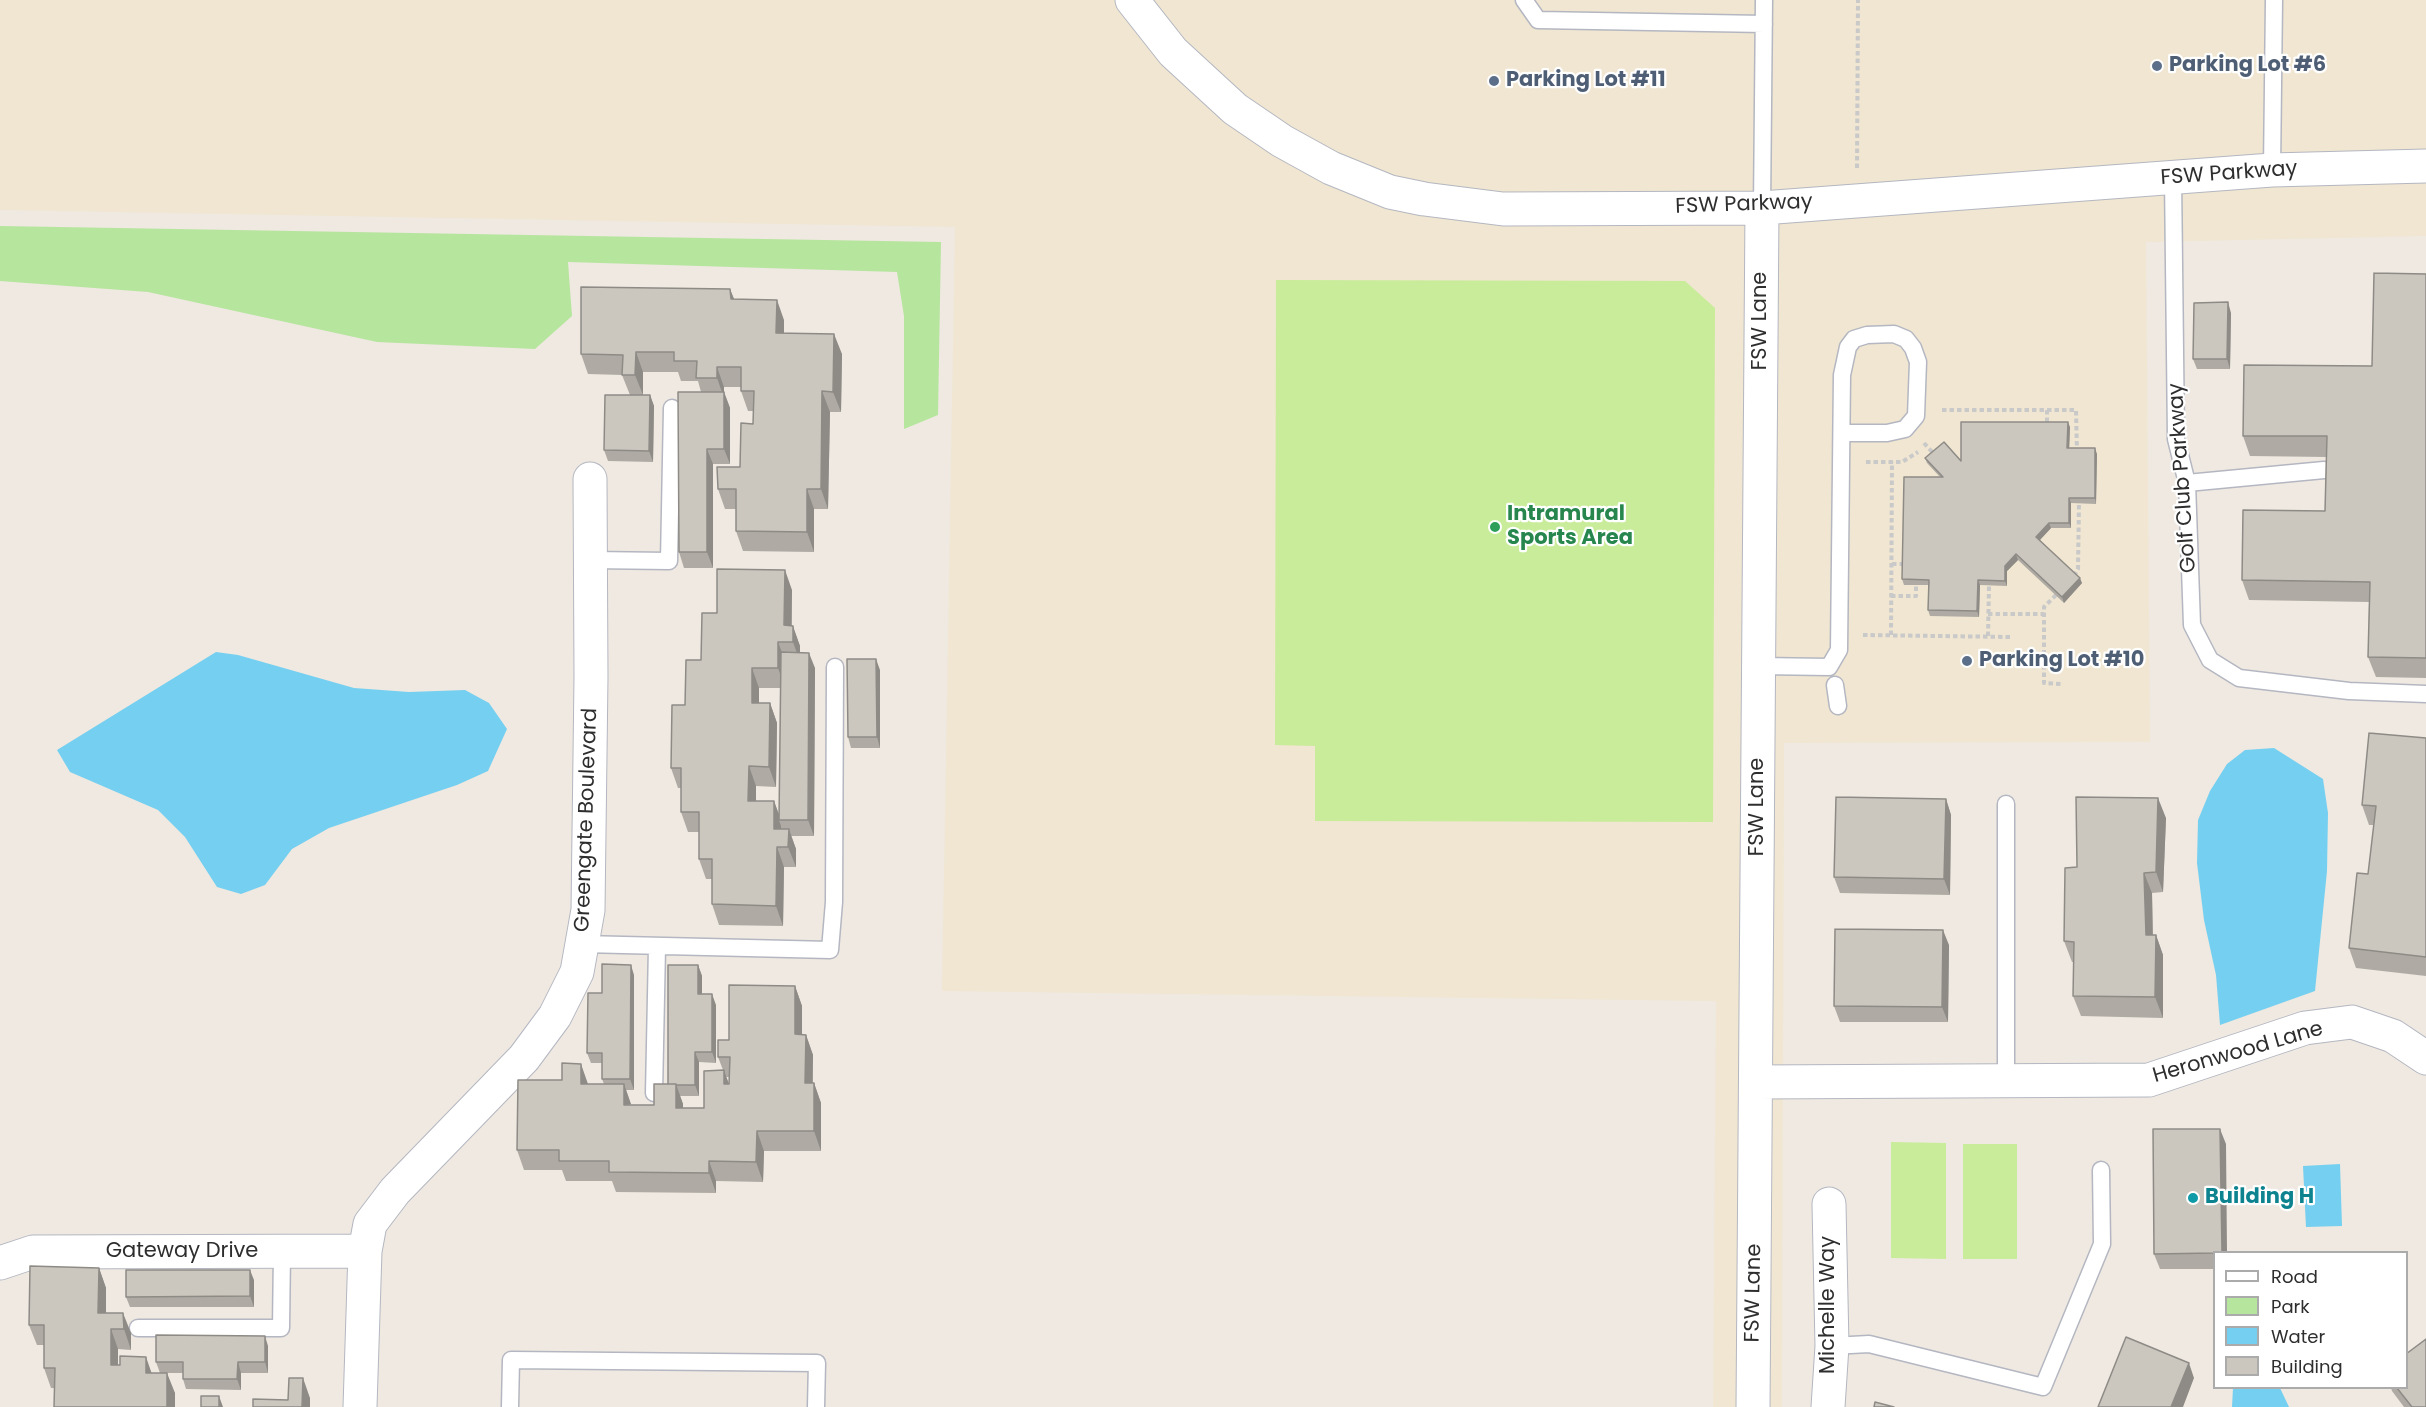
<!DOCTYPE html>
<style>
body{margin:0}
#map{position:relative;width:2426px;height:1407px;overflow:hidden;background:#efe9e1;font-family:Poppins,sans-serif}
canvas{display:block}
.legend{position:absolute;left:2213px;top:1251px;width:195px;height:138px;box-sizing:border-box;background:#fff;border:2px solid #ababab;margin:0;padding:8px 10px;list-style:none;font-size:18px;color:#2e2e2e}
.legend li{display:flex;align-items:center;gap:12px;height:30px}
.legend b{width:30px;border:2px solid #ababab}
</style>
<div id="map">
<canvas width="2426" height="1407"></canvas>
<ul class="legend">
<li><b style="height:8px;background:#fff"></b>Road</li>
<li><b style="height:16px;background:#b6e59e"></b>Park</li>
<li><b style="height:16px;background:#75cff0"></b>Water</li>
<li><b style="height:16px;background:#cbc7bf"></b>Building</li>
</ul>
</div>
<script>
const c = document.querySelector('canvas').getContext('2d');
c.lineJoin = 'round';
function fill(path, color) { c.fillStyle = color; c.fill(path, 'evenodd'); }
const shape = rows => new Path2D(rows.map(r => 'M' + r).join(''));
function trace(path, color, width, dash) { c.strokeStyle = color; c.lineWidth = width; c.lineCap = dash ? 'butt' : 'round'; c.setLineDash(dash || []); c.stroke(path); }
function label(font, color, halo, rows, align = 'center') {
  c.font = font + ' Poppins,sans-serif'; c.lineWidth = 4.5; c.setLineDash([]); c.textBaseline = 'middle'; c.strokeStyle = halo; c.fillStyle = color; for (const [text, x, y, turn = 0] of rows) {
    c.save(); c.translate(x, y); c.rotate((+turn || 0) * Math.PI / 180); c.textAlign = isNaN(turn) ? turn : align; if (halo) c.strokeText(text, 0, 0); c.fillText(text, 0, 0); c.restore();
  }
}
const education = shape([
 [0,0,2426,0,2426,236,2146,242,2150,742,1784,743,1782,1407,1713,1407,1716,1001,942,991,955,227,0,210]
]);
const green = shape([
 [0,226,941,242,938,415,904,429,904,316,897,272,568,262,572,316,535,349,377,342,148,292,0,281]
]);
const pitch = shape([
 [1276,280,1685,281,1715,308,1713,822,1315,821,1315,746,1275,745],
 [1891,1142,1946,1143,1946,1259,1891,1258],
 [1963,1144,2017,1144,2017,1259,1963,1259]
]);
const water = shape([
 [216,652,238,655,354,688,409,692,465,690,489,703,507,729,488,771,457,785,329,828,292,849,265,885,241,894,217,887,185,837,158,810,70,772,57,750],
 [2274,748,2323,779,2328,813,2327,871,2315,991,2220,1025,2216,975,2204,920,2197,863,2198,820,2210,791,2227,764,2245,750],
 [2340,1164,2342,1226,2306,1227,2303,1166],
 [2233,1388,2280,1388,2289,1407,2232,1407]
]);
const path = shape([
 [1857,168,1858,0],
 [1942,410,2076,410,2077,452],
 [2047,410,2047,427],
 [1924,443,1935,455],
 [1866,462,1902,462,1918,452],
 [1892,564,1905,564],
 [2074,576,2078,569,2079,503],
 [2056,595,2044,607,2044,683,2061,684],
 [1891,596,1916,596,1916,585],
 [1988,614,2044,614],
 [1863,635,2011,637],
 [1891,635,1892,462],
 [1988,636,1989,586]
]);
const lane = shape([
 [1524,0,1538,20,1764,24],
 [2272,170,2274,0],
 [2173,177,2176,439,2187,483,2192,625,2210,660,2239,678,2349,691,2426,694],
 [1762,208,1764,0],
 [2187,483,2324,470],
 [591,560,669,561,672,408],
 [1759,666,1829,667,1839,650,1842,375,1848,347,1854,339,1867,335,1894,334,1906,339,1913,348,1918,362,1916,416,1905,429,1887,433,1842,433],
 [1835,685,1838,706],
 [582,944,830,950,834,902,835,667],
 [2006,1081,2006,804],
 [654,1093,657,947],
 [138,1328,281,1328,282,1252],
 [1832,1346,1869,1344,2043,1387,2102,1244,2101,1170],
 [510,1407,511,1360,817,1363,816,1407]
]);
const street = shape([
 [1132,0,1173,52,1235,109,1282,141,1331,168,1390,192,1424,199,1503,209,1762,208,2272,170,2426,166],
 [1756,1082,2149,1080,2305,1028,2352,1022,2393,1036,2426,1058],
 [0,1263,33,1252,365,1251],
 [360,1407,365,1251,370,1224,395,1191,524,1058,555,1016,577,972,588,910,591,677,590,479],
 [1753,1407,1762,208],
 [1828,1407,1832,1346,1829,1204]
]);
const wall = shape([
 [2426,274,2426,678,2376,677,2368,657,2369,602,2249,600,2242,580,2325,511,2326,457,2250,456,2243,436,2372,366],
 [730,289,734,299,784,320,784,333,842,354,841,412,830,412,828,509,814,509,814,552,743,551,736,531,736,509,725,509,718,489,740,467,753,424,753,411,748,411,741,391,741,387,724,387,724,392,730,408,730,464,713,464,713,568,684,568,679,552,701,392,698,381,681,381,678,372,643,372,643,395,650,395,654,406,653,462,608,461,604,450,630,395,622,375,588,374,581,354],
 [2231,313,2230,369,2197,369,2193,359],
 [2070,427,2069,448,2097,454,2096,504,2071,503,2071,528,2051,528,2040,540,2082,583,2064,603,2018,560,2007,571,2007,586,1980,585,1979,617,1930,616,1928,610,1928,585,1904,585,1902,579,1940,477,1927,463,1925,458,1961,461],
 [792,590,792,625,800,646,800,653,815,668,814,836,791,836,796,849,796,867,784,867,783,926,719,925,712,904,712,879,706,879,699,859,699,832,688,832,681,812,681,788,678,788,671,768,685,705,717,613],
 [759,688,781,688,779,815,774,801,756,801,756,786,776,787,777,723,770,703,759,703],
 [880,670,880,748,851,748,848,737],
 [2426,738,2426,976,2356,968,2349,948,2368,874,2374,825,2369,825,2362,805],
 [1946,799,1951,815,1950,895,1840,893,1834,877],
 [2166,818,2163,892,2152,893,2153,935,2156,935,2163,955,2163,1018,2081,1016,2073,996,2074,962,2072,962,2064,941,2077,867],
 [1949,945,1948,1022,1840,1022,1834,1006],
 [698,965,702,976,702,994,716,1005,716,1063,699,1062,699,1096,680,1096,683,1104,683,1108,704,1108,723,1070,718,1057,729,1040,795,986,802,1006,802,1035,806,1035,813,1055,813,1083,814,1083,821,1103,821,1151,764,1151,763,1182,716,1181,716,1193,616,1192,612,1181,566,1181,562,1170,524,1170,517,1150,588,1084,604,1084,602,1079,602,1063,591,1063,587,1053,602,993,634,975,634,1090,626,1090,631,1105,654,1105,668,1084],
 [726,1077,730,1077,729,1084],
 [2226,1144,2214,1252,2214,1269,2160,1269,2154,1254],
 [99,1268,106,1288,106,1313,131,1333,131,1350,118,1349,118,1365,152,1373,175,1393,51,1388,44,1368,44,1345,37,1345,29,1325],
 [254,1280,254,1307,130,1307,126,1297],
 [268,1346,268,1373,241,1373,241,1390,186,1389,183,1379,183,1373,160,1373,156,1362],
 [2391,1388,2406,1388,2426,1407,2404,1407,2392,1391]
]);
const shadedWall = shape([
 [730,289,738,309,731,299],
 [777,300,784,320,784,353,776,333],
 [2228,302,2231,313,2230,369,2227,359],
 [834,334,842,354,841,412,833,392],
 [636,352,643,372,643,395,635,375],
 [717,367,724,387,724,398,717,378],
 [822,391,830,412,828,509,821,489],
 [724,392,730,408,730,464,724,449],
 [650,395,654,406,653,462,649,451],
 [2068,422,2070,427,2069,453,2067,448],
 [2095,448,2097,454,2096,504,2095,498],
 [707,449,713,464,713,568,707,552],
 [807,489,814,509,814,552,807,532],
 [2069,498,2071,503,2071,528,2069,523],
 [2049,523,2051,528,2038,542,2036,537],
 [2016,554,2018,560,2007,571,2007,586,2005,581,2005,566],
 [785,570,792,590,791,642,784,625],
 [2080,578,2082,583,2064,603,2062,597],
 [1978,580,1980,585,1979,617,1977,611],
 [793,626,800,646,800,662,793,642],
 [778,642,786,663,785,688,778,668],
 [809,653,815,668,814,836,808,820],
 [876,659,880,670,880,748,877,737],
 [752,668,759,688,759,723,752,703],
 [770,703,777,723,776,787,769,767],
 [749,766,756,786,756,821,748,801],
 [2158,798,2166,818,2163,892,2156,872],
 [1946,799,1951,815,1950,895,1944,879],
 [774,801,781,820,779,820,781,826,781,849,774,829],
 [789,829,796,849,796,867,788,847],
 [777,847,784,867,783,926,776,906],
 [2144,873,2152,893,2153,955,2146,935],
 [1943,930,1949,945,1948,1022,1942,1007],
 [2156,935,2163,955,2163,1018,2155,997],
 [631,965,634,975,634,1090,630,1079],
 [698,965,702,976,702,1004,698,994],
 [795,986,802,1006,802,1055,795,1034],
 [712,994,716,1005,716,1063,712,1052],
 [806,1035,813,1055,812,1103,805,1083],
 [695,1052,699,1062,699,1096,695,1085],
 [581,1064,588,1084,581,1084],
 [724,1070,731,1090,724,1084],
 [814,1083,821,1103,821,1151,814,1131],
 [624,1084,631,1104,624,1105],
 [676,1084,683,1104,683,1128,676,1108],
 [2220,1129,2226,1144,2227,1252,2222,1252],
 [757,1131,764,1151,763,1182,756,1162],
 [709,1161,716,1181,716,1193,709,1173],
 [99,1268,106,1288,106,1333,98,1313],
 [250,1270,254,1280,254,1307,250,1296],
 [123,1313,131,1333,131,1350,124,1329],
 [111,1329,118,1349,118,1385,111,1365],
 [265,1336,268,1346,268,1373,265,1362],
 [146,1357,153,1377,146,1373],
 [238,1362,241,1373,241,1390,237,1379],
 [2189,1363,2194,1378,2183,1407,2171,1407],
 [167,1373,175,1393,175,1407,167,1407],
 [303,1378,310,1398,310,1407,302,1407],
 [219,1396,223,1407,219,1407]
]);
const building = shape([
 [2374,273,2426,274,2426,658,2368,657,2370,582,2242,580,2243,510,2325,511,2327,436,2243,436,2244,365,2372,366,2374,273],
 [581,287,730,289,731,299,777,300,776,333,834,334,833,392,822,391,821,489,807,489,807,532,736,531,736,489,718,489,717,467,740,467,741,423,753,424,754,391,741,391,741,367,717,367,717,378,696,378,697,361,674,361,674,352,636,352,635,375,622,375,623,355,581,354,581,287],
 [2228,302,2227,359,2193,359,2194,303,2228,302],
 [678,392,724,392,724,449,707,449,707,552,679,552,678,392],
 [605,395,650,395,649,451,604,450,605,395],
 [1961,422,2068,422,2067,448,2095,448,2095,498,2069,498,2069,523,2049,523,2036,537,2080,578,2062,597,2016,554,2005,566,2005,581,1978,580,1977,611,1928,610,1929,580,1902,579,1904,477,1943,477,1925,458,1944,442,1961,461,1961,422],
 [717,569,785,570,784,625,793,626,793,642,778,642,778,668,752,668,752,703,770,703,769,767,749,766,748,801,774,801,774,829,789,829,788,847,777,847,776,906,712,904,712,859,699,859,699,812,681,812,681,768,671,768,672,705,685,705,686,660,701,660,702,613,717,613,717,569],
 [781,652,809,653,808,820,779,820,781,652],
 [847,659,876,659,877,737,848,737,847,659],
 [2369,733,2426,738,2426,957,2349,948,2357,873,2368,874,2376,806,2362,805,2369,733],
 [1836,797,1946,799,1944,879,1834,877,1836,797],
 [2076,797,2158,798,2156,872,2144,873,2146,935,2156,935,2155,997,2073,996,2074,942,2064,941,2065,868,2077,867,2076,797],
 [1835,929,1943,930,1942,1007,1834,1006,1835,929],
 [602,964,631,965,630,1079,602,1079,602,1053,587,1053,588,993,602,993,602,964],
 [668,965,698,965,698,994,712,994,712,1052,695,1052,695,1085,676,1085,676,1084,668,1084,668,965],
 [729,985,795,986,795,1034,806,1035,805,1083,814,1083,814,1131,757,1131,756,1162,709,1161,709,1173,609,1172,609,1161,559,1161,559,1150,517,1150,518,1080,562,1080,562,1063,581,1064,581,1084,624,1084,624,1105,654,1105,654,1084,676,1084,676,1108,704,1108,704,1071,724,1070,724,1084,729,1084,730,1057,718,1057,718,1040,729,1040,729,985],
 [2153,1129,2220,1129,2222,1252,2214,1252,2214,1253,2154,1254,2153,1129],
 [30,1266,99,1268,98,1313,123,1313,124,1329,111,1329,111,1365,120,1365,120,1356,146,1357,146,1373,167,1373,167,1407,54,1407,55,1368,44,1368,44,1325,29,1325,30,1266],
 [126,1270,250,1270,250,1296,126,1297,126,1270],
 [156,1335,265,1336,265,1362,238,1362,237,1379,183,1379,183,1362,156,1362,156,1335],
 [2126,1337,2189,1363,2171,1407,2098,1407,2126,1337],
 [2426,1339,2426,1407,2412,1407,2397,1388,2406,1388,2406,1354,2426,1339],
 [289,1378,303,1378,302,1407,253,1407,253,1399,288,1400,289,1378],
 [201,1396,219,1396,219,1407,201,1407,201,1396],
 [1875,1402,1894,1407,1874,1407,1875,1402]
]);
const markers = [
 [2157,66,6,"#5c6f8a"],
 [1494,81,6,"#5c6f8a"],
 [1495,527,6,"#2e9e5b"],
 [1967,661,6,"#5c6f8a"],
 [2193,1198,6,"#0f9aa8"]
];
const serviceNames = [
 ["Parking Lot #6",2169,66],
 ["Parking Lot #11",1506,81],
 ["Parking Lot #10",1979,661]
];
const streetNames = [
 ["FSW Parkway",2229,174,-4],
 ["FSW Parkway",1744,205,-2],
 ["FSW Lane",1761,321,-90],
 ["Golf Club Parkway",2183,478,-94],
 ["FSW Lane",1758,807,-90],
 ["Greengate Boulevard",587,820,-88],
 ["Heronwood Lane",2238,1053,-16],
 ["Gateway Drive",182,1252],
 ["FSW Lane",1754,1293,-89],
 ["Michelle Way",1829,1305,-90]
];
const leisureNames = [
 ["Intramural",1507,515],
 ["Sports Area",1507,539]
];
const cultureNames = [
 ["Building H",2205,1198]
];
fill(education, '#f0e6d1');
fill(green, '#b6e59e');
fill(pitch, '#c9ec9a');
fill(water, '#75cff0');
trace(lane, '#b4b7c1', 19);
trace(street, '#b4b7c1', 35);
trace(path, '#c9c9c9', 4, [4.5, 3]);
trace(lane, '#fff', 16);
trace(street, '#fff', 33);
fill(wall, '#afaba4');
fill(shadedWall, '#8e8b86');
fill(building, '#cbc7bf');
trace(building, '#8e8b86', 1.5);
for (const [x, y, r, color] of markers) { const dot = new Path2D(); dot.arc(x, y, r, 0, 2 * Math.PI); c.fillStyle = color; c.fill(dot); trace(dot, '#fff', 2); }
label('bold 21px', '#4e5e75', '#fff', serviceNames, 'left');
label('21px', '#2e2e2e', '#fff', streetNames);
label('bold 21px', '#27864d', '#fff', leisureNames, 'left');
label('bold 21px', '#0d838f', '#fff', cultureNames, 'left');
</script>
